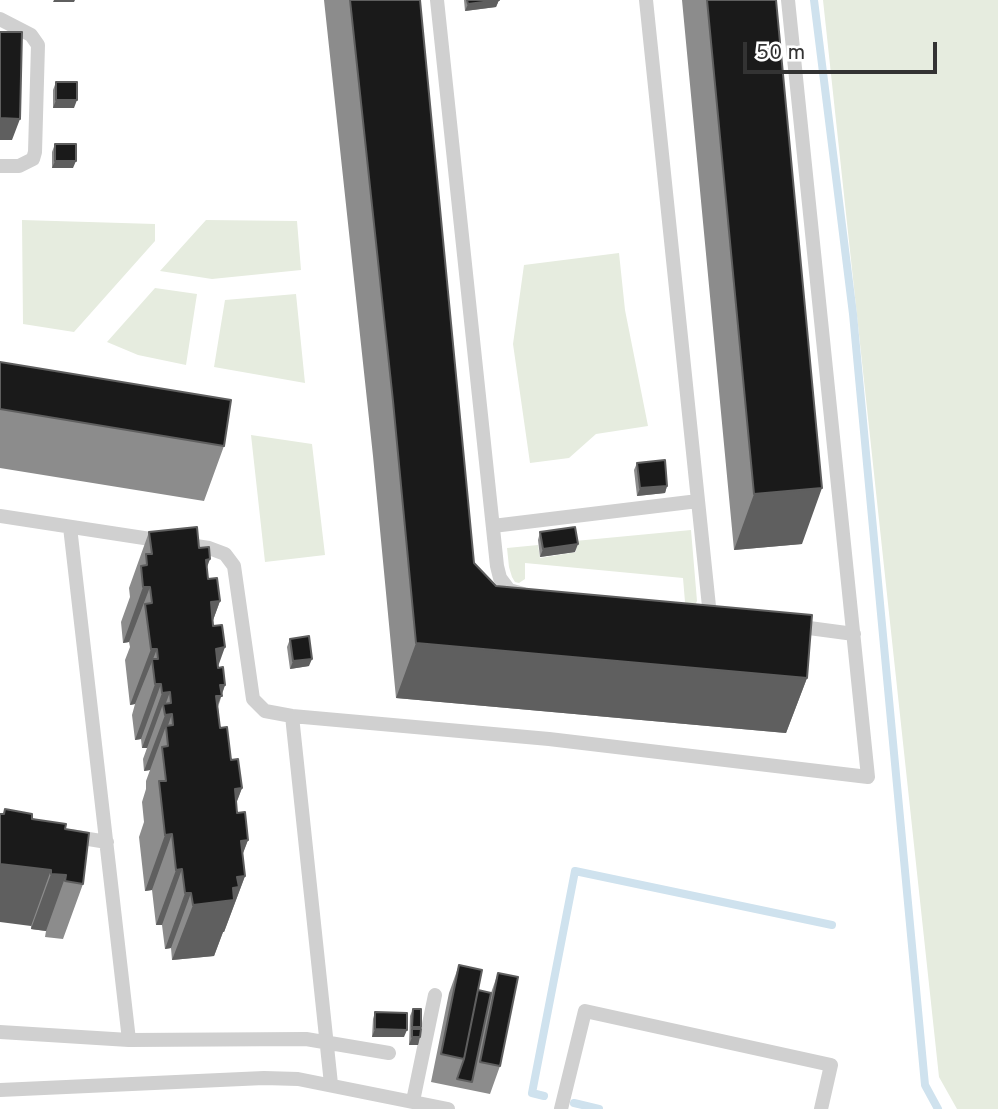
<!DOCTYPE html>
<style>
body{margin:0}
#map{position:relative;width:998px;height:1109px;overflow:hidden;background:#fff;font-family:Overpass,sans-serif}
canvas{display:block}
.scale{position:absolute;left:743px;top:42px;width:194px;height:32px;box-sizing:border-box;border:4px solid #333;border-top:0;padding-left:9px;font-size:21px;line-height:24px;white-space:nowrap;color:#333;-webkit-text-stroke:5px #fff;paint-order:stroke}
</style>
<div id="map">
<canvas width="998" height="1109"></canvas>
<div class="scale">50 m</div>
</div>
<script>
const c = document.querySelector('canvas').getContext('2d');
c.lineJoin = 'round';
function fill(path, color) { c.fillStyle = color; c.fill(path, 'evenodd'); }
const shape = rows => new Path2D(rows.map(r => 'M' + r).join(''));
function trace(path, color, width, dash) { c.strokeStyle = color; c.lineWidth = width; c.lineCap = dash ? 'butt' : 'round'; c.setLineDash(dash || []); c.stroke(path); }
const green = shape([
 [823,0,998,0,998,1109,957,1109,939,1077],
 [22,220,155,224,155,241,74,332,23,324],
 [206,220,297,221,301,270,212,279,160,271],
 [619,253,625,310,648,426,596,434,569,458,530,463,513,344,524,265],
 [155,288,197,294,186,365,138,355,107,342],
 [296,294,305,383,214,367,225,300],
 [251,435,312,444,325,555,265,562],
 [691,530,697,601,695,605,687,606,685,602,683,578,525,563,525,579,519,583,515,582,512,577,509,567,507,548,538,545,540,558,576,552,575,541]
]);
const stream = shape([
 [814,0,853,314,925,1085,938,1109],
 [544,1096,532,1093,575,871,832,925],
 [574,1103,599,1109]
]);
const service = shape([
 [437,0,497,566,500,578,509,590,523,594],
 [646,0,710,616],
 [0,19,31,35,38,45,35,152,33,159,19,166,0,166],
 [0,516,209,548,225,554,234,566,253,699,265,711,292,716,549,739,868,777,788,0],
 [493,526,698,501],
 [70,527,129,1040],
 [794,626,854,634],
 [292,716,331,1084],
 [70,836,107,842],
 [0,1032,129,1040,306,1039,389,1053],
 [0,1090,264,1078,298,1079,448,1109],
 [413,1101,435,995],
 [561,1109,585,1011,831,1065,821,1109]
]);
const wall = shape([
 [324,0,420,0,474,563,496,586,807,678,786,733,396,698,373,456],
 [464,0,499,0,496,7,465,11],
 [682,0,776,0,802,544,734,550],
 [56,82,74,108,53,108,53,90],
 [55,144,73,168,52,168,52,152],
 [0,362,224,446,204,501,0,468],
 [637,463,667,486,665,493,637,496,634,470],
 [149,532,199,548,207,569,208,579,220,601,213,620,218,667,225,685,218,707,220,728,242,788,236,803,237,813,248,840,242,855,245,876,224,932,223,932,214,956,172,960,171,948,165,949,162,925,156,925,152,890,145,891,139,837,144,822,142,802,146,789,146,781,150,770,144,771,143,759,147,748,142,748,141,739,135,740,132,715,135,704,130,705,125,660,130,647,129,642,123,643,121,622,130,597,129,588],
 [540,532,575,552,540,557,538,540],
 [290,639,309,666,290,669,287,647],
 [5,809,65,829,83,884,63,939,45,937,46,931,31,929,31,926,3,814],
 [459,965,478,990,491,993,498,973,500,1066,490,1094,431,1082,449,993],
 [413,1009,421,1027,418,1045,409,1045,410,1016],
 [375,1012,404,1037,372,1037,373,1019]
]);
const shadedWall = shape([
 [54,0,75,0,74,2,53,2],
 [499,0,496,7,465,11,468,4],
 [56,100,77,100,74,108,53,108],
 [0,118,20,119,12,140,0,140],
 [55,161,76,161,73,168,52,168],
 [667,486,665,493,637,496,640,488],
 [822,488,802,544,734,550,754,494],
 [578,544,575,552,540,557,543,549],
 [210,559,190,615,206,560],
 [143,587,150,587,129,642,123,643],
 [220,601,200,656,211,602],
 [416,643,807,678,786,733,396,698],
 [225,647,205,703,216,649],
 [151,649,157,649,135,704,130,705],
 [312,659,309,666,290,669,293,661],
 [155,684,161,684,141,739,135,740],
 [220,685,225,685,201,751],
 [170,692,164,708,163,704,147,748,142,748,162,693],
 [172,714,166,731,166,726,150,770,144,771,165,715],
 [242,788,221,844,235,789],
 [172,834,152,890,145,891,165,835],
 [248,840,227,896,241,841],
 [0,864,51,870,31,926,0,922],
 [182,869,162,925,156,925,176,870],
 [51,874,66,875,46,931,31,929],
 [245,876,224,932,223,932,214,956,172,960,193,905,237,877],
 [185,893,191,893,171,948,165,949],
 [375,1029,407,1030,404,1037,372,1037],
 [412,1037,420,1037,418,1045,409,1045]
]);
const building = shape([
 [350,0,420,0,474,563,496,586,812,615,807,678,416,643,393,401,350,0],
 [467,0,499,0,468,4,467,0],
 [707,0,776,0,822,488,754,494,707,0],
 [0,32,22,32,20,119,0,118,0,32],
 [56,82,77,82,77,100,56,100,56,82],
 [55,144,76,144,76,161,55,161,55,144],
 [0,362,231,400,224,446,0,409,0,362],
 [665,460,667,486,640,488,637,463,665,460],
 [197,527,199,548,209,547,210,559,206,560,208,579,217,578,220,601,211,602,213,626,222,625,225,647,216,649,218,668,223,667,225,685,220,685,222,696,216,696,220,728,227,727,231,760,238,759,242,788,235,789,237,813,245,812,248,840,241,841,245,876,237,877,239,887,233,888,234,900,193,905,191,893,185,893,182,869,176,870,172,834,165,835,159,781,166,781,162,747,168,746,166,726,173,725,172,714,165,715,163,704,171,703,170,692,162,693,161,684,155,684,152,659,158,659,157,649,151,649,145,604,152,603,150,587,143,587,141,566,147,565,146,554,152,554,149,532,197,527],
 [575,527,578,544,543,549,540,532,575,527],
 [309,636,312,659,293,661,290,639,309,636],
 [5,809,32,814,32,819,66,824,65,829,89,833,83,884,65,881,66,875,51,874,51,870,0,864,0,814,4,814,5,809],
 [459,965,482,970,464,1059,441,1054,459,965],
 [498,973,518,977,500,1066,480,1062,498,973],
 [478,990,491,993,472,1082,457,1079,464,1059,478,990],
 [413,1009,421,1009,421,1027,412,1027,413,1009],
 [375,1012,407,1013,407,1030,375,1029,375,1012],
 [412,1029,421,1029,420,1037,412,1037,412,1029]
]);
fill(green, '#e6ecdf');
trace(stream, '#cfe2ee', 8);
trace(service, '#d0d0d0', 14);
fill(wall, '#8c8c8c');
fill(shadedWall, '#5f5f5f');
fill(building, '#1a1a1a');
trace(building, '#5f5f5f', 2);
</script>
